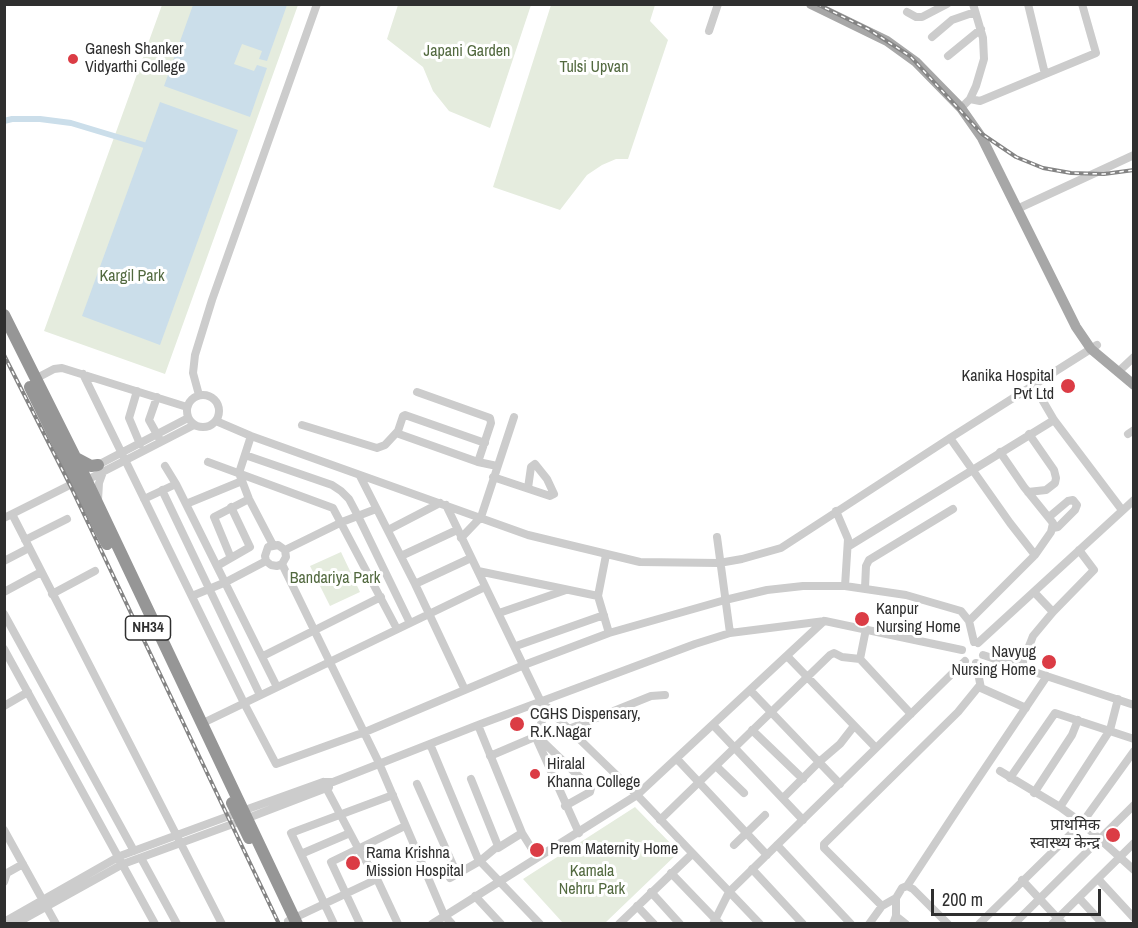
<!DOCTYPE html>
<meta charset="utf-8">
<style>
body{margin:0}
#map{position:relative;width:1138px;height:928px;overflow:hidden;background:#fff;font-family:"Archivo Narrow",sans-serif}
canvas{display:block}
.frame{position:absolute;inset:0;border:6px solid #2f2f2f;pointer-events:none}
.scale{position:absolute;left:931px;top:889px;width:170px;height:27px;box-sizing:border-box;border:3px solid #2f2f2f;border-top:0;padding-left:8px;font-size:18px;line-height:21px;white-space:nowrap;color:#2f2f2f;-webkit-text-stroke:4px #fff;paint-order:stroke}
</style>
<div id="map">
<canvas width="1138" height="928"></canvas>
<div class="frame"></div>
<div class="scale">200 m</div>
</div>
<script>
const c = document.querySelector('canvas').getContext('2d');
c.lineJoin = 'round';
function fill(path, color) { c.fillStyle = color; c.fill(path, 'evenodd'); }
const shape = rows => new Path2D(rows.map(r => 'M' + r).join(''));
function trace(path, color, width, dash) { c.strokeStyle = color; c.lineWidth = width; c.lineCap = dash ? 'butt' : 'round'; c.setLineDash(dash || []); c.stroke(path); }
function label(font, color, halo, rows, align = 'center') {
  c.font = font + ' "Archivo Narrow","Noto Sans Devanagari",sans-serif'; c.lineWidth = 6; c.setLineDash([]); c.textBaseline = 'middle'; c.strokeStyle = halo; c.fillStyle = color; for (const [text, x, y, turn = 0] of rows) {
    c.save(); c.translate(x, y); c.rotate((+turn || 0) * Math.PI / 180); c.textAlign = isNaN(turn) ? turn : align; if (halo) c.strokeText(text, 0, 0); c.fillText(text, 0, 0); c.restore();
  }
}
const green = shape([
 [162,5,298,5,165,374,44,331],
 [398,5,531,5,490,128,449,111,433,91,423,67,387,39],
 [551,5,655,5,650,21,668,40,628,159,616,159,602,165,587,175,560,210,493,187],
 [341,552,360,592,330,606,310,566],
 [635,807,679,852,605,923,563,923,523,879]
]);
const water = shape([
 [193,5,287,5,267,61,259,59,262,51,242,44,234,64,254,71,257,65,267,68,250,117,164,86],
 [160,102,238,130,160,345,82,316]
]);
const canal = shape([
 [4,121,12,119,40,119,71,123,144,145]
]);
const minor = shape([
 [1028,4,1045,74],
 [907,12,916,17,922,17,947,4],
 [709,31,718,4],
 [932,37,952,20,975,12],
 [948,56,981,29],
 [970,99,980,101,1096,53,1082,4],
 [961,108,970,99,976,86,984,59,983,38,973,4],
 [1017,209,1134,155],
 [1118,372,1134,357],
 [83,374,244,703,276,764,365,732,524,665,609,633,725,600,767,590,803,586,845,586,906,595,961,611,969,621,974,642],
 [35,379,54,369,62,368,187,407],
 [1033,384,1054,420,1122,510],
 [137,391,129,418,140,444],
 [417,392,490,418,491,423,478,462,399,434,398,431,403,416,405,415,485,443],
 '187 411a16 16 0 1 1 32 0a16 16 0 1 1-32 0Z',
 [199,395,193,373,195,355,212,300,317,4],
 [157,397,149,420,159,438],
 [216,421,251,436,528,535,640,562,719,563,742,559,781,548,950,438,1097,345],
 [302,425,377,448,385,445,398,431],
 [1128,434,1134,430],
 [251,436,239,473,249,499,273,545],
 [950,438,1010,523,1035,555,969,621],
 [1000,452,1024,487,1053,523,1051,532,1035,555],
 [245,455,332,485,341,491,349,499,358,516,410,623],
 [208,462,333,508,397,629],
 [478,462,497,466],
 [165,466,176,484],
 [94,467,188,418],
 [360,476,415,584,465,690],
 [493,477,550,496,554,494,547,479,535,464,531,467,528,488],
 [162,490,260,695],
 [1028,492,1046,490,1055,483,1056,478,1054,470,1029,434],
 [144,499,176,484,277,687],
 [98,500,99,483,103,472],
 [186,504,242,481],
 [446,505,541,702,637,795,760,924],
 [836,511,848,539,845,586],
 [12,514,222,924],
 [1049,517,1068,501,1073,500,1077,505,1075,510,1058,527,1053,528],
 [4,518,70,485,87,480,194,425],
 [388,530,440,503],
 [717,537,730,633],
 [461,538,481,517,514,417],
 [25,540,67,519],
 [849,546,1054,420],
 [285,550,342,522,376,509],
 [606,555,598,596,609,633],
 [401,556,457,530],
 [231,558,214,517,249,499],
 [4,561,29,548],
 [282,564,277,566,271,565,266,561,265,556,268,547,278,545,285,550,286,557,282,564,379,763,444,915,452,924],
 [217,566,250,547,231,507],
 [478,571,598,596],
 [415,584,471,558],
 [865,588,866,566,869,560,953,509],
 [4,592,41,572],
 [1034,592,1053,612],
 [52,594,95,571],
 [192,596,226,582,266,561],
 [499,613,566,590],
 [4,614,134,851],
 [866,629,860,659,911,714],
 [978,643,1134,500],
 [516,646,604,615],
 [4,649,155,924],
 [983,655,1134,705],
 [263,656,381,597],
 [787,656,876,748],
 [976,663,981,688,1026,708],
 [1021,667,1033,636,1053,612,1094,570,1079,550],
 [750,690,840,784],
 [4,706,28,692],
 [547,707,538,732,537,740,579,833],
 [203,723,485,587],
 [478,725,522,833,537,857],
 [713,725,803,820],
 [569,729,651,696,665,695],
 [752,730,803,779],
 [430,744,478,859,540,924],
 [490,756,537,736,591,788,590,792,565,806],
 [677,759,767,855],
 [716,766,744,793],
 [1000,771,1060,807,1082,823,1134,870],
 [1010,778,1055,713,1134,739],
 [323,782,358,848,377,879,398,924],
 [417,784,457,874],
 [1034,793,1072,735,1078,720],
 [783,798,819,762,840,744,854,726],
 [1060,807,1110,730,1118,699],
 [245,810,323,782,333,782,478,725,695,644,730,633,825,621,962,650],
 [248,818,329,787],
 [660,820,830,655,834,653,842,657,860,659],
 [4,830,56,924],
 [734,845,765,815],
 [777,845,851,924],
 [498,848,522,833],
 [301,854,350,833],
 [141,858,177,924],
 [752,869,803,924],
 [671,873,720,924],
 [450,878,480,861,498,846,471,779],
 [1098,879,1134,918],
 [1022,880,1063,924],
 [4,882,7,873,23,864],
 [907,886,961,804,1047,676],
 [651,892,680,924],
 [475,896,501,924],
 [1079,898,1103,924],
 [637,906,654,924],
 [882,906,824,848,824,844,958,712,980,685],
 [896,916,906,924],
 [288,921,377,879],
 [4,922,120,856,237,813],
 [15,924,123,864,241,821],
 [334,924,291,833,393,795],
 [360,924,331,862,405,826],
 [432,924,637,795,824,621],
 [619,924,692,854],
 [713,924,729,892,965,661],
 [869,924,882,906,896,898,902,888,907,886,913,889,948,924],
 [893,924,896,916,896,898],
 [979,924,1082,823,1134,751],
 [1014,924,1134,805],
 [1052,924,1134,843]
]);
const major = shape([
 [811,4,887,41,916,62,961,108,982,138,1076,327,1091,349,1134,385]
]);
const highway = shape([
 [4,315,83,473,297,924],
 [30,387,107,544],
 [76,458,91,466,98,465],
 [232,803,249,838]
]);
const rail = shape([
 [817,4,868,29,910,56,982,134,1016,157,1043,168,1071,173,1104,174,1134,170],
 [4,355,70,485,279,924]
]);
const markers = [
 [73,59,6,"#db3c45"],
 [1068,386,8,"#db3c45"],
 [862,619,8,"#db3c45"],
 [1049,662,8,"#db3c45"],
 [517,724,8,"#db3c45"],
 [535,774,6,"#db3c45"],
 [1113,835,8,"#db3c45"],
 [537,850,8,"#db3c45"],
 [353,863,8,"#db3c45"]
];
const shields = [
 [148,628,45]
];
const shieldNames = [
 ["NH34",148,628]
];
const poiNames = [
 ["Ganesh Shanker",85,50],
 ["Vidyarthi College",85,68],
 ["Kanika Hospital",1054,377,"right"],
 ["Pvt Ltd",1054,395,"right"],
 ["Kanpur",876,610],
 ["Nursing Home",876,628],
 ["Navyug",1036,653,"right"],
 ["Nursing Home",1036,671,"right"],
 ["CGHS Dispensary,",530,715],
 ["R.K.Nagar",530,733],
 ["Hiralal",547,765],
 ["Khanna College",547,783],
 ["प्राथमिक",1100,826,"right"],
 ["स्वास्थ्य केन्द्र",1100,844,"right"],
 ["Prem Maternity Home",550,850],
 ["Rama Krishna",366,854],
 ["Mission Hospital",366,872]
];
const parkNames = [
 ["Japani Garden",467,52],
 ["Tulsi Upvan",594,68],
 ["Kargil Park",132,277],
 ["Bandariya Park",335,579],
 ["Kamala",592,872],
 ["Nehru Park",592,890]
];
fill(green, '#e5ecde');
fill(water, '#cbdeea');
trace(canal, '#cbdeea', 6);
trace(minor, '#ccc', 8);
trace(major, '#a7a7a7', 10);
trace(highway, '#969696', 12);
trace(rail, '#848484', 4);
trace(rail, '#fff', 1.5, [4.5]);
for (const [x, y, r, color] of markers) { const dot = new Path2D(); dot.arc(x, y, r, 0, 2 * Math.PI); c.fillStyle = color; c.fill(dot); trace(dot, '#fff', 2); }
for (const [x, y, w] of shields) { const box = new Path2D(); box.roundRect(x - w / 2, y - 12, w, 24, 4.5); c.fillStyle = '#fff'; c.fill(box); trace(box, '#2f2f2f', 1.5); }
label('bold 15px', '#2f2f2f', null, shieldNames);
label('16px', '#2f2f2f', '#fff', poiNames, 'left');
label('16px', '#52693f', '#fff', parkNames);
</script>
